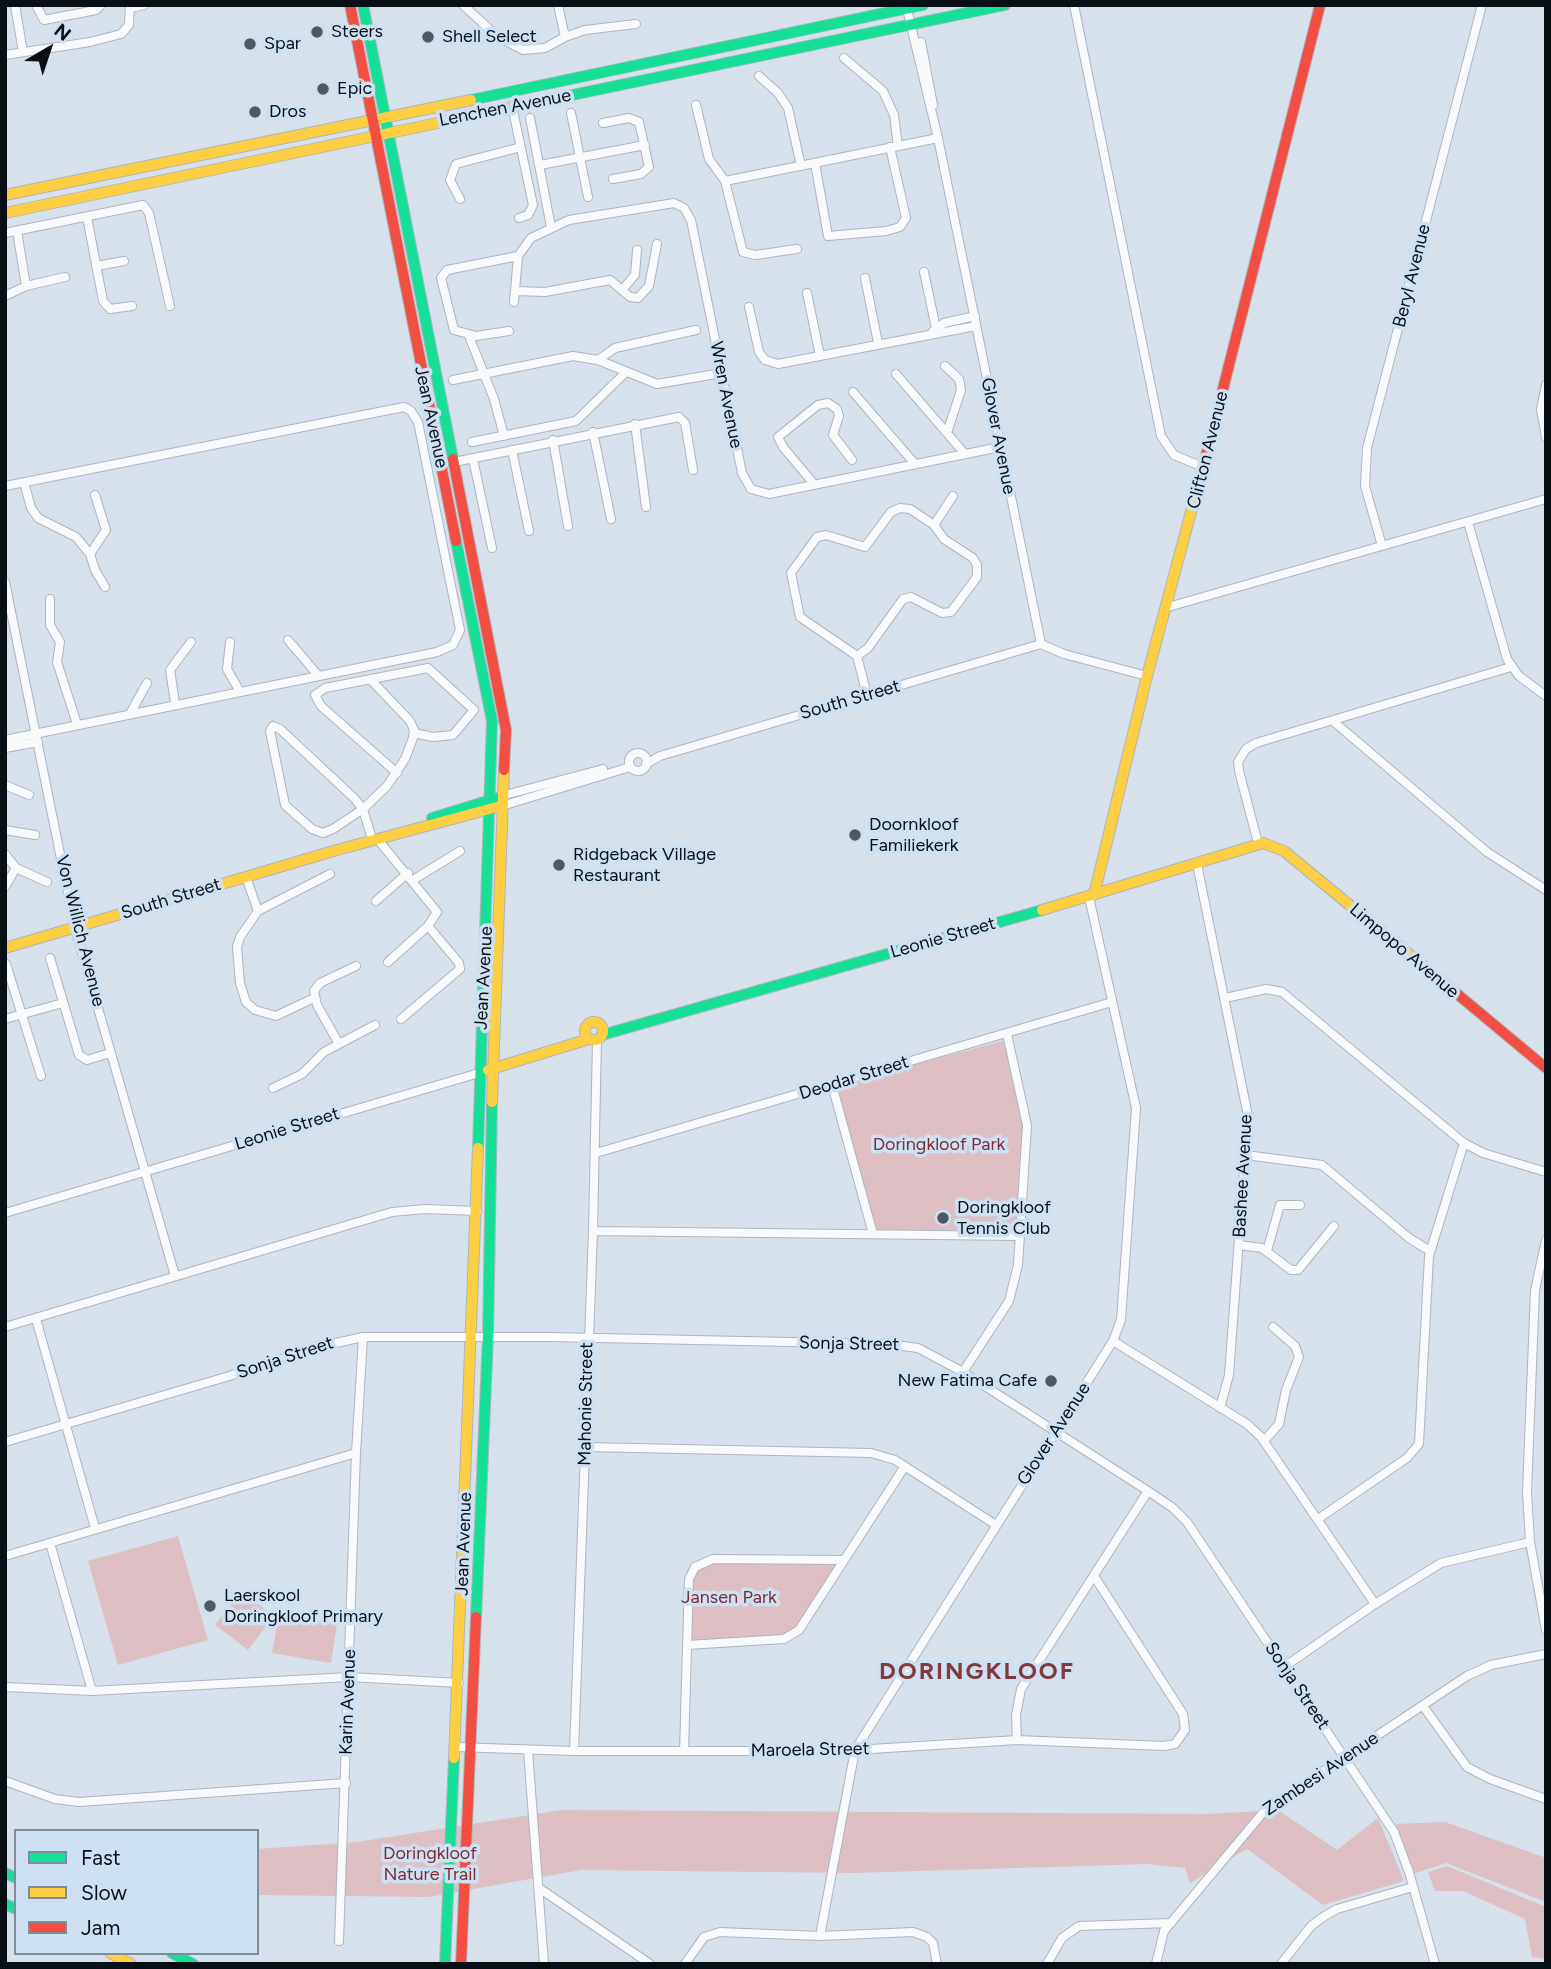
<!DOCTYPE html>
<style>
body{margin:0}
#map{position:relative;width:1551px;height:1969px;overflow:hidden;background:#d6e1eb;font-family:Figtree,sans-serif}
canvas{display:block}
.frame{position:absolute;inset:0;border:7px solid #091015;pointer-events:none}
.legend{position:absolute;left:14px;top:1829px;width:245px;height:126px;box-sizing:border-box;background:#cee1f3;border:2px solid #7f8d9a;margin:0;padding:9px 12px;list-style:none;font-size:21px;color:#091015}
.legend li{display:flex;align-items:center;gap:14px;height:35px}
.legend b{width:35px;border:2px solid #7f8d9a}
.north{position:absolute;left:14px;top:14px;width:70px;height:70px;-webkit-text-stroke:5px #cee1f3;paint-order:stroke;rotate:39deg;font-size:19px;font-weight:700;line-height:28px;text-align:center;color:#091015}
.north::after{content:'';display:block;margin:auto;width:24px;height:32px;background:#091015;clip-path:polygon(50% 0,100% 100%,50% 72%,0 100%)}
</style>
<div id="map">
<canvas width="1551" height="1969"></canvas>
<div class="frame"></div>
<ul class="legend">
<li><b style="height:9px;background:#16e098"></b>Fast</li>
<li><b style="height:9px;background:#ffcf43"></b>Slow</li>
<li><b style="height:9px;background:#f24e42"></b>Jam</li>
</ul>
<div class="north">N</div>
</div>
<script>
const c = document.querySelector('canvas').getContext('2d');
c.lineJoin = 'round';
function fill(path, color) { c.fillStyle = color; c.fill(path, 'evenodd'); }
const shape = rows => new Path2D(rows.map(r => 'M' + r).join(''));
function trace(path, color, width, dash) { c.strokeStyle = color; c.lineWidth = width; c.lineCap = dash ? 'butt' : 'round'; c.setLineDash(dash || []); c.stroke(path); }
function label(font, color, halo, rows, align = 'center') {
  c.font = font + ' Figtree,sans-serif'; c.lineWidth = 7; c.setLineDash([]); c.textBaseline = 'middle'; c.strokeStyle = halo; c.fillStyle = color; for (const [text, x, y, turn = 0] of rows) {
    c.save(); c.translate(x, y); c.rotate((+turn || 0) * Math.PI / 180); c.textAlign = isNaN(turn) ? turn : align; if (halo) c.strokeText(text, 0, 0); c.fillText(text, 0, 0); c.restore();
  }
}
const green = shape([
 [1006,1040,1026,1126,1019,1228,877,1232,835,1086],
 [178,1536,208,1640,118,1665,88,1561],
 [703,1558,712,1557,839,1563,797,1630,782,1637,688,1642,691,1569],
 [241,1591,274,1616,248,1650,215,1625],
 [279,1614,337,1624,331,1663,272,1653],
 [562,1810,1206,1814,1278,1810,1337,1850,1378,1818,1404,1881,1323,1905,1247,1849,1190,1883,1185,1868,1148,1864,854,1873,581,1870,428,1897,257,1895,257,1849,357,1842],
 [1445,1822,1546,1858,1546,1902,1446,1863,1413,1874,1396,1824],
 [1447,1866,1546,1907,1546,1959,1532,1957,1525,1919,1463,1891,1435,1891,1428,1872]
]);
const street = shape([
 [15,5,23,52],
 [36,5,44,20,96,10,101,5],
 [463,5,498,37,523,50,545,48,565,37],
 [558,5,565,37,585,30,636,24],
 [906,5,938,138,1041,644,1064,654,1147,676],
 [1074,5,1161,436,1174,455,1203,467],
 [131,8,144,5],
 [921,42,933,105],
 [5,55,90,42,121,34,129,25,130,5],
 [844,58,883,91,894,115,898,146],
 [759,76,778,93,788,108,801,166],
 [696,105,709,159,725,181],
 [512,106,533,205,528,215,519,218],
 [571,113,588,197],
 [530,118,551,227],
 [603,123,629,118,639,122,649,167,641,174,613,179],
 [815,163,828,236,886,231,900,227,906,218,890,147],
 [540,165,645,145],
 [725,181,938,138],
 [725,181,743,252,755,255,797,249],
 [460,199,450,180,456,164,521,147],
 [87,217,103,301,110,309,132,306],
 [17,231,26,286],
 [5,233,143,205,149,213,170,306],
 [96,266,124,261],
 [924,272,937,333],
 [865,278,878,343],
 [622,290,635,275,637,250],
 [515,291,545,292,610,280,630,297,638,298,649,286,657,244],
 [807,293,820,356],
 [5,296,26,286,65,277],
 [514,302,518,256,531,238,569,220,674,203,684,208,691,220,742,473,751,489,769,494,1000,447],
 [749,307,759,352,765,360,778,364,976,326],
 [509,331,476,336,454,330,441,278,447,270,518,256],
 [933,331,944,323,975,316],
 [469,336,494,399,504,436],
 [598,360,615,348,696,330],
 [945,366,959,379,961,390,947,433],
 [896,374,965,454],
 [453,380,573,356,598,360,657,384,722,373],
 [1546,385,1541,409,1546,437],
 [853,392,915,464],
 [635,424,646,507],
 [593,432,611,519],
 [553,440,568,526],
 [472,442,576,421,626,372],
 [512,450,529,531],
 [473,459,492,548],
 [454,462,679,417,685,423,693,470],
 [24,482,31,508,38,518,76,537,90,554,95,570,105,587],
 [814,484,783,447,778,437,818,405,828,403,837,409,839,416,833,435,852,460],
 [5,486,404,407,411,411,418,422,460,630,453,645,437,652,5,740],
 [1468,522,1507,659,1519,676,1546,696],
 [934,525,953,496],
 [1382,546,1365,486,1367,448,1482,5],
 [90,554,106,530,95,495],
 [5,582,75,928,175,1276],
 [50,599,50,625,60,642,57,662,77,724],
 [1168,607,1546,499],
 [288,640,317,674],
 [230,642,227,669,239,690],
 [857,656,868,648,903,599,911,597,942,613,951,612,977,577,977,565,973,558,944,539,934,525,910,509,900,508,891,512,865,547,826,535,817,537,791,573,800,617,857,656,867,695],
 [370,679,410,721,414,730,413,738,405,759,387,786,363,809,333,829,323,833,312,829,285,805,270,731,273,726,280,729,354,798,363,809,371,836],
 [175,703,170,670,191,642],
 [131,712,147,683],
 [1333,721,1487,852,1546,890],
 [5,748,38,742],
 '629 762a9 9 0 1 1 18 0a9 9 0 1 1-18 0Z',
 [646,764,660,756,1041,644],
 [397,773,321,706,315,695,325,688,428,668,474,710,453,735,433,737,414,733],
 [5,785,29,795],
 [505,795,603,769],
 [505,805,630,767],
 [5,830,35,835],
 [379,841,437,912,428,926,388,962],
 [1258,843,1239,771,1238,762,1246,749,1256,743,1511,667],
 [5,854,16,868,5,887],
 [1197,864,1248,1116,1229,1375,1220,1408],
 [16,868,47,882],
 [246,877,258,911],
 [413,880,460,851],
 [376,901,408,873],
 [50,958,79,1055,87,1060,110,1053],
 [6,964,41,1076],
 [314,998,276,1016,255,1010,246,1002,240,983,237,947,240,937,258,911,330,874],
 [1225,998,1266,989,1282,992,1464,1143,1483,1153,1546,1172],
 [5,1019,63,1003],
 [401,1019,460,969,459,963,428,926],
 [339,1044,317,1005,314,991,320,983,356,966],
 [832,1085,873,1234],
 [273,1088,302,1074,324,1052,375,1025],
 [596,1153,1112,1002],
 [1246,1155,1322,1165,1409,1238,1430,1251],
 [5,1213,479,1073],
 [593,1231,1019,1236],
 [1546,1240,1535,1290,1527,1492,1530,1542,1546,1630],
 [1239,1245,1262,1248,1291,1270,1298,1270,1334,1226],
 [1267,1251,1280,1205,1300,1205],
 [36,1319,95,1528],
 [5,1327,392,1212,425,1209,477,1211],
 [1113,1341,1247,1424,1261,1437,1375,1604],
 [963,1372,1009,1301,1018,1265,1027,1125,1007,1034],
 [1264,1441,1279,1424,1286,1390,1299,1357,1295,1346,1273,1327],
 [5,1442,226,1377,318,1347,363,1337,550,1337,887,1344,918,1348,963,1372,1148,1491,1173,1508,1187,1522,1394,1832,1409,1872,1435,1964],
 [586,1447,871,1453,895,1460,996,1525],
 [1318,1519,1407,1458,1419,1444,1429,1256,1464,1143],
 [50,1543,92,1691],
 [5,1556,356,1453],
 [687,1645,784,1639,799,1630,905,1466],
 [1284,1667,1375,1604,1441,1563,1530,1542],
 [5,1687,92,1691,349,1677,459,1683],
 [1423,1706,1467,1767,1490,1779,1546,1799],
 [1017,1740,1016,1715,1021,1689,1148,1491],
 [456,1747,574,1751,761,1751,855,1750,1017,1740,1164,1746,1175,1744,1185,1730,1183,1714,1094,1576],
 [528,1750,544,1964],
 [574,1751,593,1231,597,1040],
 [684,1751,689,1579,695,1567,713,1559,844,1560],
 [5,1781,55,1799,79,1802,346,1783],
 [539,1888,650,1964],
 [820,1936,855,1750,1113,1341,1121,1320,1136,1108,1089,897],
 [339,1941,356,1453,363,1337],
 [685,1964,704,1937,720,1932,820,1936,913,1932,927,1937,933,1943,937,1964],
 [1047,1964,1062,1938,1079,1926,1171,1923],
 [1156,1964,1164,1931,1266,1809,1467,1676,1491,1665,1546,1654],
 [1281,1964,1311,1926,1323,1917,1337,1909,1413,1887]
]);
const fast = shape([
 [363,5,453,459],
 [553,99,1005,5],
 [471,100,923,5],
 [456,541,492,721,478,1148],
 [432,818,497,798],
 [602,1035,1042,910],
 [476,1617,488,1336,492,1102],
 [5,1873,16,1878],
 [5,1904,16,1909],
 [172,1953,193,1964],
 [445,1964,454,1758]
]);
const slow = shape([
 [5,195,471,100],
 [5,213,553,99],
 [1094,895,1147,676,1206,456],
 [1042,910,1263,843,1284,851,1450,988],
 [5,948,337,850,497,807],
 '585 1031a9 9 0 1 1 18 0a9 9 0 1 1-18 0Z',
 [488,1070,589,1039],
 [492,1102,504,770],
 [454,1758,478,1148],
 [110,1953,131,1964]
]);
const jam = shape([
 [350,5,456,541],
 [1206,456,1320,5],
 [453,459,506,730,504,770],
 [1450,988,1546,1068],
 [461,1964,476,1617]
]);
const markers = [
 [317,32,7,"#515960"],
 [428,37,7,"#515960"],
 [250,44,7,"#515960"],
 [323,89,7,"#515960"],
 [255,112,7,"#515960"],
 [855,835,7,"#515960"],
 [559,865,7,"#515960"],
 [943,1218,7,"#515960"],
 [1051,1381,7,"#515960"],
 [210,1606,7,"#515960"]
];
const poiNames = [
 ["Steers",331,32],
 ["Shell Select",442,37],
 ["Spar",264,44],
 ["Epic",337,89],
 ["Dros",269,112],
 ["Doornkloof",869,825],
 ["Familiekerk",869,846],
 ["Ridgeback Village",573,855],
 ["Restaurant",573,876],
 ["Doringkloof",957,1208],
 ["Tennis Club",957,1229],
 ["New Fatima Cafe",1037,1381,"right"],
 ["Laerskool",224,1596],
 ["Doringkloof Primary",224,1617]
];
const streetNames = [
 ["Lenchen Avenue",505,108,-11],
 ["Beryl Avenue",1412,276,-76],
 ["Wren Avenue",726,395,79],
 ["Jean Avenue",431,417,78],
 ["Glover Avenue",998,436,79],
 ["Clifton Avenue",1208,450,-76],
 ["South Street",850,700,-16],
 ["South Street",171,899,-17],
 ["Von Willich Avenue",80,931,76],
 ["Leonie Street",943,938,-16],
 ["Limpopo Avenue",1404,951,40],
 ["Jean Avenue",484,978,-87],
 ["Deodar Street",854,1078,-17],
 ["Leonie Street",287,1129,-17],
 ["Bashee Avenue",1243,1176,-87],
 ["Sonja Street",849,1344,1],
 ["Sonja Street",285,1358,-18],
 ["Mahonie Street",586,1404,-89],
 ["Glover Avenue",1054,1434,-57],
 ["Jean Avenue",464,1544,-88],
 ["Sonja Street",1297,1686,56],
 ["Karin Avenue",348,1702,-88],
 ["Maroela Street",810,1750,-1],
 ["Zambesi Avenue",1321,1774,-34]
];
const parkNames = [
 ["Doringkloof Park",939,1145],
 ["Jansen Park",729,1598],
 ["Doringkloof",430,1854],
 ["Nature Trail",430,1875]
];
const districtNames = [
 ["DORINGKLOOF",977,1672]
];
fill(green, '#debfc4');
trace(street, '#adb5bd', 10);
trace(fast, '#adb5bd', 12);
trace(slow, '#adb5bd', 12);
trace(jam, '#adb5bd', 12);
trace(street, '#f9fafc', 8);
trace(fast, '#16e098', 10);
trace(slow, '#ffcf43', 10);
trace(jam, '#f24e42', 10);
for (const [x, y, r, color] of markers) { const dot = new Path2D(); dot.arc(x, y, r, 0, 2 * Math.PI); c.fillStyle = color; c.fill(dot); trace(dot, '#cee1f3', 2.5); }
label('18px', '#091015', '#cee1f3', poiNames, 'left');
label('18px', '#091015', '#cee1f3', streetNames);
label('18px', '#7c2c32', '#cee1f3', parkNames);
c.letterSpacing = '2px';
label('bold 24px', '#823a3e', '#cee1f3', districtNames);
c.letterSpacing = '0px';
</script>
